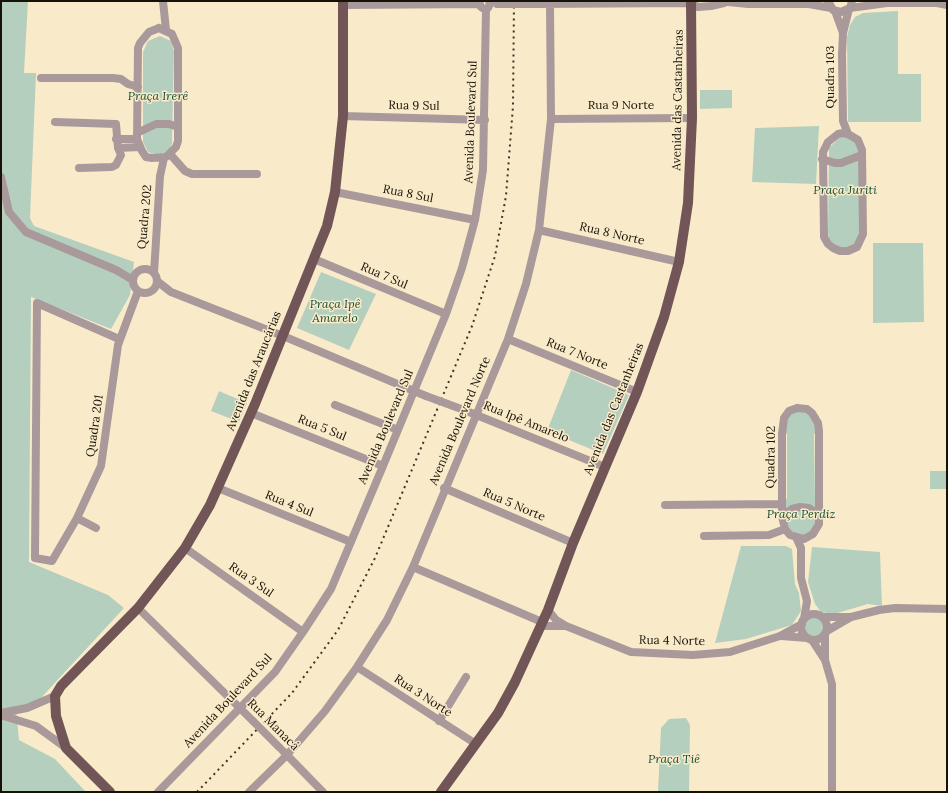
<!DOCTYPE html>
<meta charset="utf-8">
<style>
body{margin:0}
#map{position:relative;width:948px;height:793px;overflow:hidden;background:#f9ebca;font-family:Lora,serif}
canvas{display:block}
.frame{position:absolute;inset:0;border:2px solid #171207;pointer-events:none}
</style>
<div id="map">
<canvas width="948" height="793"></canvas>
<div class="frame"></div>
</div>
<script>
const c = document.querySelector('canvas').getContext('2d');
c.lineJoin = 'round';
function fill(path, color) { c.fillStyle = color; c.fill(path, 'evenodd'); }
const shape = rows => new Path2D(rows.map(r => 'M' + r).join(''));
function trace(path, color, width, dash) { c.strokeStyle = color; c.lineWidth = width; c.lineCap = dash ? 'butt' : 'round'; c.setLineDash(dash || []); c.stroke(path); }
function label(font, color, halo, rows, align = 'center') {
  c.font = font + ' Lora,serif'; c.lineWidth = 3; c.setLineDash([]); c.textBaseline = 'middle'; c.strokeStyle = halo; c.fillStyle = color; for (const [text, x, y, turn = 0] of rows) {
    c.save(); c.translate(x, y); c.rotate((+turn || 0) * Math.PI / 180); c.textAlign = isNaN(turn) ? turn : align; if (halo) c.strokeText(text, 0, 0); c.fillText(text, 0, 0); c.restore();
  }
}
const green = shape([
 [1,1,28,1,24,73,36,73,30,218,34,226,134,262,130,295,111,329,31,297,29,562,108,595,124,608,40,699,16,708,19,740,55,759,86,792,1,792],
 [898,11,898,74,921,74,921,122,848,122,847,37,850,25,855,17,863,13],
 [160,36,171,41,174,51,172,144,168,152,157,155,148,152,143,142,143,52,148,41],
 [700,90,732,90,732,108,700,109],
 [819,126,816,184,752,182,755,128],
 [846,136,854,140,861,151,861,232,856,243,845,249,838,248,829,241,828,233,829,148,839,138],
 [873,243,923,243,924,322,873,323],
 [321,272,376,294,349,350,297,328],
 [571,370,629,395,603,454,547,431],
 [219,391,247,403,239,422,211,411],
 [789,411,812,413,819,434,814,434,815,499,820,516,809,537,790,535,782,500,787,499,787,434,782,434],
 [930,471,947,471,947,489,930,489],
 [741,546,786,546,792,549,795,584,799,593,801,611,792,625,746,639,715,643],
 [812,547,880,552,882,606,868,604,834,614,821,612,815,604,808,582],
 '802 627a13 13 0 1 1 26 0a13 13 0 1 1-26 0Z',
 [686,718,690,725,689,792,658,792,661,728,669,719]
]);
const minor = shape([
 [163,1,166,30],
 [718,1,748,4,809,4,831,8],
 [828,1,833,10,841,12,850,8,852,1],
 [535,4,691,3,698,7,711,6,724,3],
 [343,5,480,4],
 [481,7,484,9,488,8,490,4,489,1],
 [850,8,887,3,937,3,947,5],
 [835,11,843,33],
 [159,28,172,34,178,48,178,141,176,147,166,157,152,158,146,157,142,151,137,139,138,48,140,43,149,32,159,28],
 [41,78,113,78,121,79,128,84,138,87],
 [343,116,485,120],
 [551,119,692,118],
 [55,122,116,124,118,148,121,155,116,165,112,167,79,168],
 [137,133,156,124,169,124,178,127],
 [843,133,848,134,858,140,862,150,863,234,857,247,848,251,840,251,833,248,828,244,824,237,823,152,828,142,838,134,843,133],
 [848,134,843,121,842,55,843,33,849,9],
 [116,139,137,139],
 [118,148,140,147],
 [170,154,185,171,192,174,257,174],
 [822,159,835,163,841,163,862,155],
 [1,177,9,212,26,232,116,270,133,280],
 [335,192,475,220],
 [539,230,679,262],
 [314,259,446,314],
 '133 281a12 12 0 1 1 24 0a12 12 0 1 1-24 0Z',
 [154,273,160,176,164,158],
 [157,281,171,292,283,336,426,396],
 [508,339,637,392],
 [335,405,398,430],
 [797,408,807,409,812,413,818,423,819,431,819,524,813,534,804,539,790,535,785,529,782,516,782,434,784,418,789,411,797,408],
 [464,410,605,467],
 [251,413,383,466],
 [218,488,351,542],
 [444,488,573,543],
 [665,505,782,504],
 [782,516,792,509,800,507,809,508,820,516],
 [77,518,52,561,35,558,37,303,119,339],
 [96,528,77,518,101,466,118,345,138,291],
 [704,536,769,535,785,529],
 [796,537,801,548,801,578,807,601,804,619],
 [185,548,303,632],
 [413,567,542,622],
 [138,608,253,721],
 [548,610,556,620,566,626,631,652,693,655,730,652,780,636,802,624],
 '801 627a13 13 0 1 1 26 0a13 13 0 1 1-26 0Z',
 [822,617,850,617],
 [541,626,565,626],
 [827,631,851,617,879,610,895,608,947,609],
 [781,636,807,638],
 [812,640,825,660,832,684,832,792],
 [825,659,825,635],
 [357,667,476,744],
 [1,713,27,708,55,696],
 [1,715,36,726,66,748],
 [439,721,466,677],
 [283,751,323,792],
 [158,792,275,672,303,632,331,589,383,466,446,314,462,268,475,220,483,170,486,9],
 [249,792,287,755,325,711,357,667,387,620,413,567,508,339,526,284,539,230,551,119,550,5]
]);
const major = shape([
 [110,792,66,748,56,716,55,696,61,686,138,608,185,548,210,505,255,404,327,226,335,192,343,116,343,1],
 [441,792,498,713,515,682,548,610,573,543,637,392,664,317,679,262,688,203,692,118,691,1]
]);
const rail = shape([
 [197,792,292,693,338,630,375,558,472,326,495,256,506,196,513,106,514,1]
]);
const minorBridge = shape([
 [497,4,535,4],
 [426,396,464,410],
 [253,721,280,748]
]);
const streetNames = [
 ["Quadra 103",831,77,-90],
 ["Avenida das Castanheiras",678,100,-89],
 ["Rua 9 Sul",414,106,1],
 ["Rua 9 Norte",621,106],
 ["Avenida Boulevard Sul",471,122,-88],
 ["Rua 8 Sul",408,194,11],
 ["Quadra 202",145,217,-85],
 ["Rua 8 Norte",612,234,13],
 ["Rua 7 Sul",384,276,23],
 ["Rua 7 Norte",577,354,22],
 ["Avenida das Araucárias",254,371,-68],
 ["Avenida das Castanheiras",614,409,-68],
 ["Avenida Boulevard Norte",460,421,-67],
 ["Rua Ipê Amarelo",526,422,22],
 ["Quadra 201",95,426,-82],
 ["Avenida Boulevard Sul",386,427,-67],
 ["Rua 5 Sul",322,428,22],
 ["Quadra 102",771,457,-89],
 ["Rua 4 Sul",289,504,22],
 ["Rua 5 Norte",514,505,23],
 ["Rua 3 Sul",251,580,35],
 ["Rua 4 Norte",672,641,1],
 ["Rua 3 Norte",423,696,33],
 ["Avenida Boulevard Sul",228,701,-47],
 ["Rua Manacá",273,725,45]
];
const parkNames = [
 ["Praça Irerê",158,97],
 ["Praça Juriti",845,191],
 ["Praça Ipê",335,305],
 ["Amarelo",335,319],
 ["Praça Perdiz",801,515],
 ["Praça Tiê",674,760]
];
fill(green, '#b5cfbe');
trace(minor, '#aa999a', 8);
trace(major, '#725557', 10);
trace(rail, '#3d3627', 2, [2, 4]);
trace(minorBridge, '#aa999a', 8);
label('12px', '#171207', '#f9ebca', streetNames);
label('italic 12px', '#154d31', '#f9ebca', parkNames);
</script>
